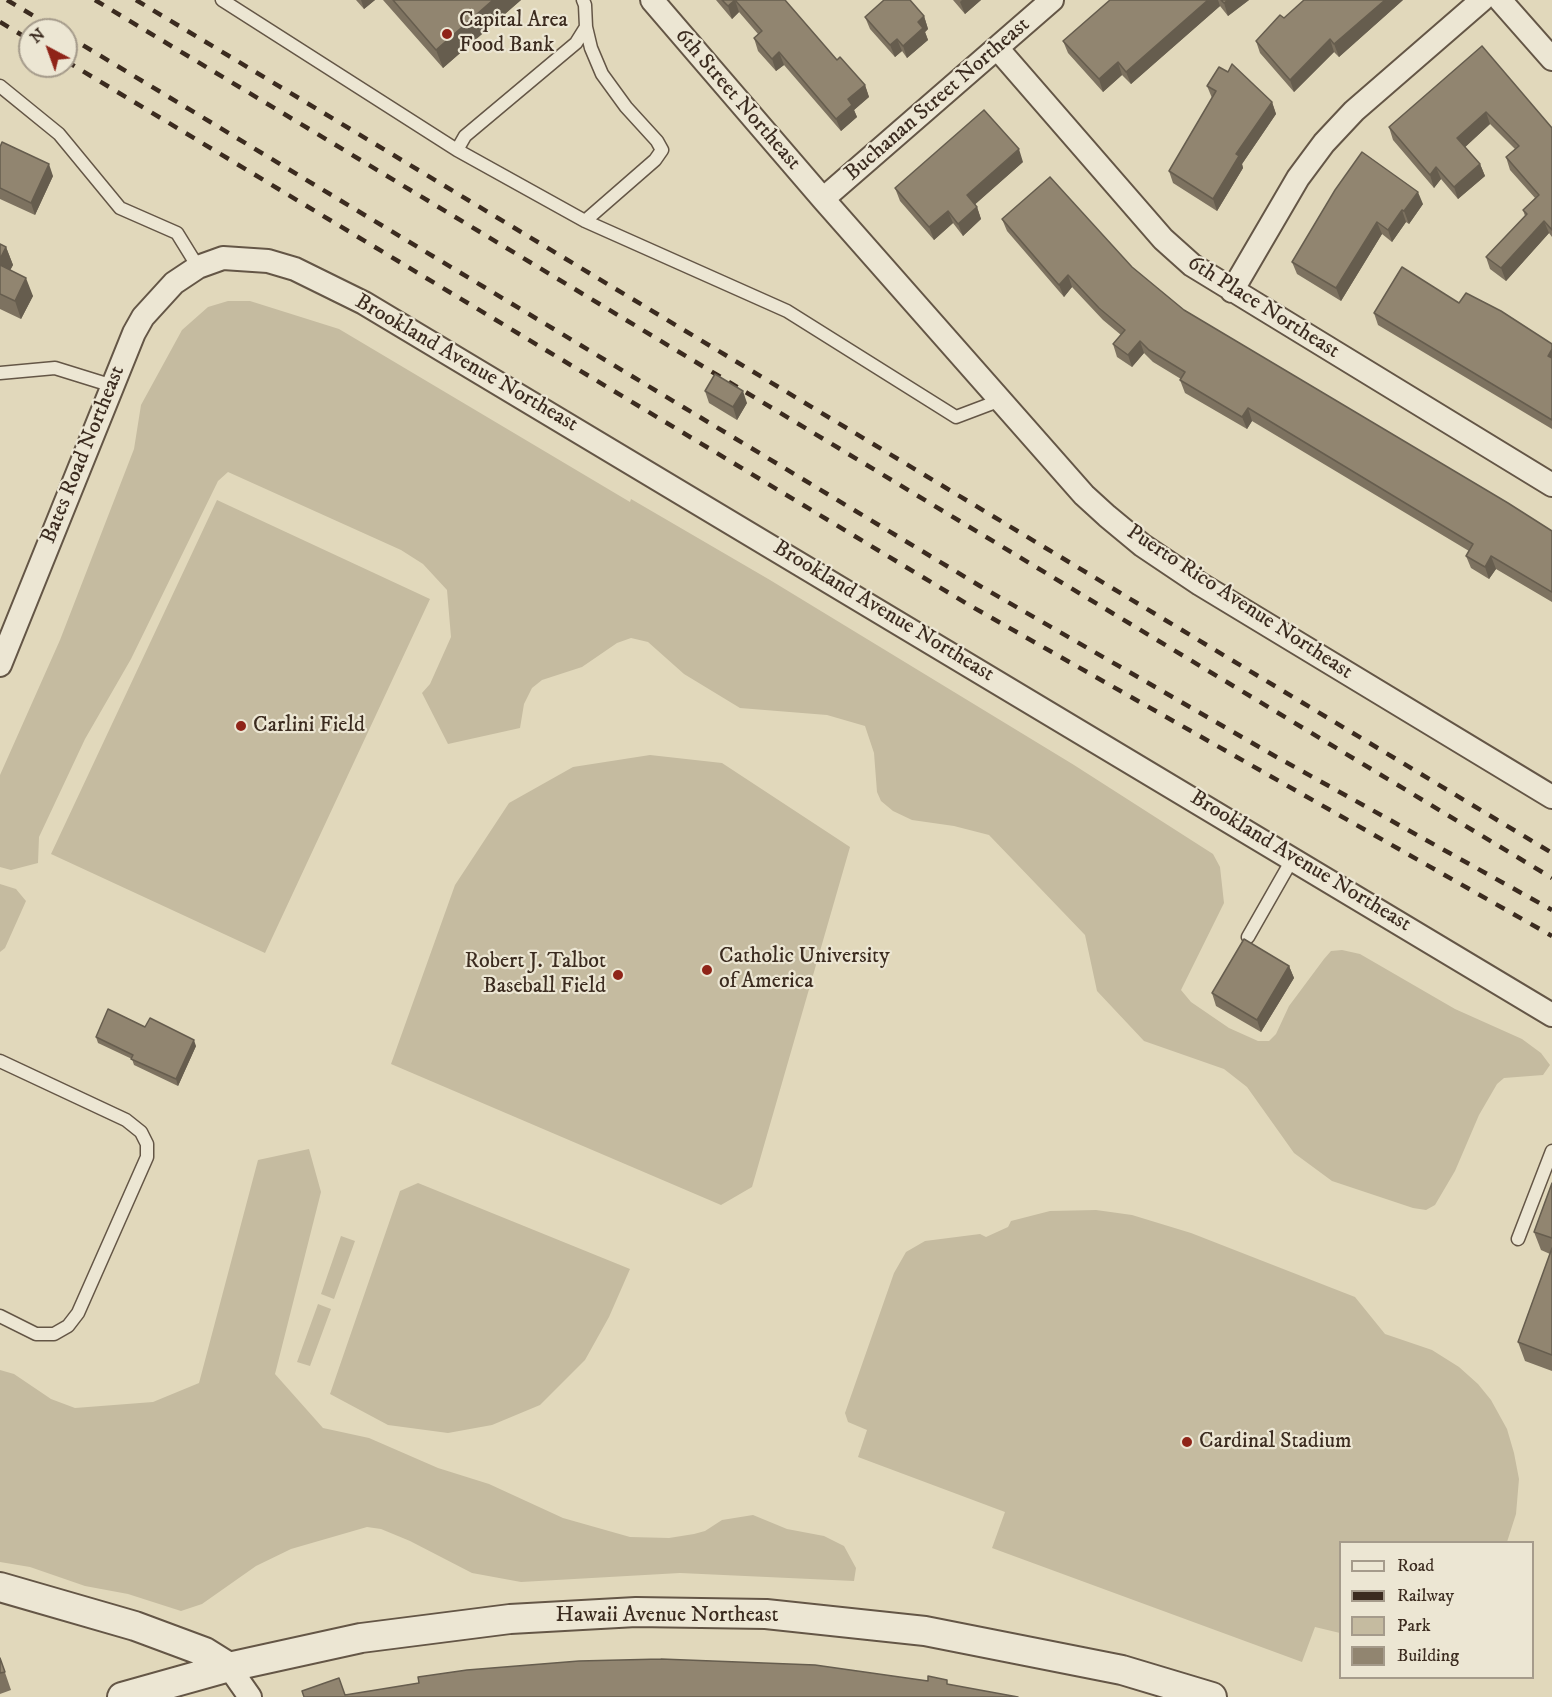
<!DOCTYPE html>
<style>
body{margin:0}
#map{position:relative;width:1552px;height:1697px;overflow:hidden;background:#e1d8bb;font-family:"IM FELL DW Pica",serif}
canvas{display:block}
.legend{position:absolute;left:1339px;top:1541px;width:195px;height:138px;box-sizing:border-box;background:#ece6d3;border:2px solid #a59b8b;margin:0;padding:8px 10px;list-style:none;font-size:18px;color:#3b2b1f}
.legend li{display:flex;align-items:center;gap:12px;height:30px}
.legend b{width:30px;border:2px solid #a59b8b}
.north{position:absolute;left:18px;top:18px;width:60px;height:60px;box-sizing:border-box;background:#ece6d3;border:2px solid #a59b8b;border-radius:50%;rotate:319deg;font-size:16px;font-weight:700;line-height:24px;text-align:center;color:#3b2b1f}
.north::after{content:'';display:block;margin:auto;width:21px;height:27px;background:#8f2418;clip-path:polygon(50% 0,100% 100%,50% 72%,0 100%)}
</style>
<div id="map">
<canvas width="1552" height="1697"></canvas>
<ul class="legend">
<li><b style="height:8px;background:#ece6d3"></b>Road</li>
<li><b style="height:8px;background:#3b2b1f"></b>Railway</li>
<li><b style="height:16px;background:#c5bba0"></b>Park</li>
<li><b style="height:16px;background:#918570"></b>Building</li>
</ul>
<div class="north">N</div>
</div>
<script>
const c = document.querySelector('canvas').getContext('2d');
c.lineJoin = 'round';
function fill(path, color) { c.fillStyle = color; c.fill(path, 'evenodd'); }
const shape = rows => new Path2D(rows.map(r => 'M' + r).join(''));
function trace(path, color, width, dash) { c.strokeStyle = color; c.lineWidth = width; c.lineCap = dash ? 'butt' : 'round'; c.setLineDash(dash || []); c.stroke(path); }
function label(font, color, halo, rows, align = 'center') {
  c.font = font + ' "IM FELL DW Pica",serif'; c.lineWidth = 4.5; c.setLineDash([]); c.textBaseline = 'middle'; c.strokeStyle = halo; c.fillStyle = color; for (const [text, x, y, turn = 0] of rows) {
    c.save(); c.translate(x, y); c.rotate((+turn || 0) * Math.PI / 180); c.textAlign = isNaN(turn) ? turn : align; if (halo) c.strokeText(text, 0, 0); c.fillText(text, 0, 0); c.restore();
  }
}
const green = shape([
 [228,301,250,301,339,329,630,502,631,499,770,580,1074,765,1213,854,1220,867,1224,903,1181,990,1191,1002,1229,1028,1258,1041,1269,1041,1276,1034,1289,1006,1324,959,1331,951,1342,950,1360,954,1455,1009,1522,1039,1541,1053,1550,1065,1543,1075,1504,1078,1497,1084,1479,1115,1455,1171,1435,1205,1426,1210,1413,1208,1332,1181,1294,1153,1247,1087,1224,1069,1144,1041,1097,991,1085,935,989,835,954,826,912,820,893,811,881,801,877,792,874,753,865,726,827,715,740,708,684,674,648,642,631,638,617,643,582,667,542,680,532,688,524,704,520,728,448,744,422,693,430,684,451,637,447,590,423,564,401,550,228,472,218,481,131,659,85,739,39,837,38,863,11,870,0,867,0,775,60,640,134,449,141,405,182,330,208,307],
 [217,500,430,599,265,953,51,854],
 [650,755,722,763,850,847,752,1187,721,1205,391,1064,455,885,509,803,573,767],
 [0,884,16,889,26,901,5,948,0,952],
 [309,1149,321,1192,275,1374,323,1428,369,1438,438,1468,489,1484,563,1518,630,1537,669,1538,694,1534,705,1531,722,1520,753,1515,787,1529,824,1536,844,1546,856,1568,854,1581,680,1573,521,1582,472,1573,410,1541,381,1529,367,1527,291,1549,256,1566,202,1604,181,1611,128,1594,85,1586,30,1567,0,1562,0,1370,14,1374,51,1399,75,1408,153,1402,199,1383,258,1160],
 [418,1183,630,1269,609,1317,585,1360,540,1405,492,1425,448,1433,388,1425,330,1394,400,1191],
 [1096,1210,1132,1215,1191,1233,1355,1297,1385,1334,1432,1350,1459,1367,1478,1384,1491,1400,1507,1429,1514,1453,1519,1479,1516,1514,1507,1542,1340,1542,1340,1633,1315,1627,1302,1662,992,1548,1005,1512,858,1457,867,1430,848,1422,845,1413,894,1273,906,1252,925,1241,980,1234,986,1237,1008,1227,1011,1221,1050,1211],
 [341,1236,355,1241,334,1299,321,1294],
 [318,1304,331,1309,310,1366,297,1362]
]);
const service = shape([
 [222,0,457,150],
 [583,0,585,5,586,27,576,43,465,136,457,150,585,221,787,311,956,417,1001,400],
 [0,86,59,134,120,208,177,233,198,267],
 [585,221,655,160,662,150,657,141,626,107,602,74,591,48,586,27],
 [0,373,55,368,113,386],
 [1248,937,1293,858],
 [0,1061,126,1120,141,1132,147,1144,147,1157,78,1313,68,1326,54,1334,36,1334,0,1316],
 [1518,1239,1552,1151]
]);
const minor = shape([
 [652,0,823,199,1084,495,1107,516,1142,545,1200,584,1552,797],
 [1500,0,1552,59],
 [997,48,1163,239,1192,265,1552,485],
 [823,199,1052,0],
 [1232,291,1298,178,1324,143,1354,111,1482,0],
 [0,665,134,333,143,317,174,283,198,267,223,258,268,261,295,269,364,303,1552,1015],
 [229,1667,250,1697]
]);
const tertiary = shape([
 [0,1587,135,1626,205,1652,229,1667],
 [122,1697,229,1667,361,1638,510,1619,636,1612,766,1614,925,1631,1122,1670,1212,1697]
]);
const rail = shape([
 [7,0,57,30],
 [95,0,1552,878],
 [136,0,1552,853],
 [0,22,30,40],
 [66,35,980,586,1273,755,1552,910],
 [66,61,969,605,1552,936]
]);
const wall = shape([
 [356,0,375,0,364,9],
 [383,0,521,0,443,68],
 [716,0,785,0,837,60,865,85,869,97,854,110,857,117,841,131,784,65,776,71,758,51,754,38,758,34,739,12,732,19],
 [953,0,981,0,965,14],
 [1110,0,1249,0,1228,16,1220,6,1131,84,1122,75,1103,92,1068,53,1063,41],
 [1403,0,1339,57,1334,52,1294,92,1260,53,1256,41,1284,18],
 [924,16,928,29,925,32,928,40,907,58,902,51,895,57,870,29,865,17],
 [1482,46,1552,128,1552,237,1549,233,1506,281,1490,269,1486,257,1525,216,1523,210,1535,198,1510,170,1506,157,1515,149,1490,124,1465,147,1480,164,1485,176,1458,199,1441,179,1434,188,1393,140,1389,127],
 [1207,86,1272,102,1276,114,1242,164,1243,168,1217,211,1173,183,1169,171,1212,98],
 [0,147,53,176,35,215,0,199],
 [1023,162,975,204,977,207,981,219,963,236,953,223,934,240,900,201,895,188],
 [1335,190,1423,204,1409,224,1406,222,1392,242,1382,234,1341,301,1297,274,1292,262],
 [1002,219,1132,267,1184,310,1552,531,1552,602,1496,569,1489,579,1471,568,1466,556,1469,551,1252,421,1247,429,1185,393,1180,380,1181,379,1153,362,1144,353,1132,367,1117,357,1113,344,1121,335,1103,320,1072,287,1064,297,1007,231],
 [0,244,6,247,13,265,10,270,33,296,21,319,0,309],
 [1459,303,1552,344,1552,429,1378,325,1374,313],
 [705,391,747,403,737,420,709,403],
 [1289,966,1294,978,1261,1032,1216,1006,1212,993],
 [145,1027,196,1046,178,1086,134,1065,132,1059,98,1043,96,1037],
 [1552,1183,1552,1371,1525,1361,1518,1342,1550,1254,1541,1250,1534,1232],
 [0,1658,11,1690,0,1694]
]);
const shadedWall = shape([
 [361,0,375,0,364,9],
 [493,0,521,0,443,68,436,50],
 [735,0,739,12,732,19,728,6],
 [962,0,981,0,965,14,960,2],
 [1208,0,1218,0,1220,6,1131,84,1126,72],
 [1228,0,1249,0,1228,16,1224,3],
 [1385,0,1403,0,1339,57,1334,44],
 [924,16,928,29,925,32,928,40,907,58,903,46,918,22],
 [897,39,902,51,895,57,890,45],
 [1330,39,1334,52,1294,92,1290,80],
 [779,52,784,65,776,71,772,59],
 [1118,62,1122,75,1103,92,1099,79],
 [865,85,869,97,854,110,857,117,841,131,836,119,848,99],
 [1272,102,1276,114,1242,164,1243,168,1217,211,1213,199,1236,154],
 [1486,112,1490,124,1462,150,1457,138],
 [1019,149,1023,162,971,208,967,195],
 [49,164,53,176,35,215,31,203],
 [1480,164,1485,176,1458,199,1454,187],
 [1436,167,1441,179,1434,188,1430,175],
 [1418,192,1423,204,1409,224,1404,211],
 [977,207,981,219,963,236,958,224],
 [1402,210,1406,222,1392,242,1388,230],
 [948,211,953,223,934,240,929,227],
 [1544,221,1549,233,1506,281,1501,268],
 [1377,222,1382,234,1341,301,1336,288],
 [6,247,13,265,4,282,0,270,0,259],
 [1068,275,1072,287,1064,297,1059,285],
 [26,278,33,296,21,319,15,301],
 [1140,341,1144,353,1132,367,1128,355],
 [1552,349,1552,367,1548,356],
 [743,391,747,403,737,420,733,407],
 [1248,408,1252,421,1247,429,1242,417],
 [1491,556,1496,569,1489,579,1485,567],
 [1289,966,1294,978,1261,1032,1257,1020],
 [194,1040,196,1046,178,1086,176,1079]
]);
const building = shape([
 [393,0,493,0,436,50,393,0],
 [722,0,785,0,837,60,840,57,865,85,848,99,852,105,836,119,779,52,772,59,754,38,762,31,735,0,728,6,722,0],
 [884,0,910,0,924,16,918,22,923,28,903,46,897,39,890,45,865,17,884,0],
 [1110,0,1208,0,1126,72,1118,62,1099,79,1063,41,1110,0],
 [1221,0,1228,0,1224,3,1221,0],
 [1304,0,1385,0,1334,44,1330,39,1290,80,1256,41,1280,15,1284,18,1304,0],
 [1482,46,1552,128,1552,230,1544,221,1501,268,1486,257,1527,214,1523,210,1539,195,1506,157,1519,146,1486,112,1457,138,1480,164,1454,187,1436,167,1430,175,1389,127,1482,46],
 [1232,64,1272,102,1236,154,1239,156,1213,199,1169,171,1216,91,1207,86,1219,67,1228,72,1232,64],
 [984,110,1019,149,967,195,977,207,958,224,948,211,929,227,895,188,984,110],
 [2,142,49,164,31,203,0,188,0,147,2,142],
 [1362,152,1418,192,1404,211,1402,210,1388,230,1377,222,1336,288,1292,262,1335,190,1362,152],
 [1050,177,1132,267,1184,310,1508,503,1552,531,1552,592,1491,556,1485,567,1466,556,1473,544,1248,408,1242,417,1180,380,1185,372,1149,350,1140,341,1128,355,1113,344,1125,330,1099,308,1068,275,1059,285,1002,219,1050,177],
 [0,244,6,247,0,259,0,244],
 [0,265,26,278,15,301,0,294,0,265],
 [1402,267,1459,303,1466,293,1501,311,1552,344,1552,349,1548,356,1552,358,1552,420,1374,313,1402,267],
 [715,374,743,391,733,407,705,391,715,374],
 [1244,939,1289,966,1257,1020,1212,993,1244,939],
 [108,1009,145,1027,150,1018,194,1040,176,1079,131,1059,133,1055,96,1037,108,1009],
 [1552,1183,1552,1238,1534,1232,1552,1183],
 [1552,1248,1552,1355,1518,1342,1552,1248],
 [0,1658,5,1672,0,1673,0,1658],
 [661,1659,815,1665,928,1681,928,1676,947,1680,947,1684,1018,1697,304,1697,302,1691,339,1678,345,1695,419,1683,418,1677,467,1670,579,1661,661,1659]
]);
const markers = [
 [447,34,6,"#8f2418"],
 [241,726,6,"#8f2418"],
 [707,970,6,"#8f2418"],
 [618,975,6,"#8f2418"],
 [1187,1442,6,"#8f2418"]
];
const poiNames = [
 ["Capital Area",459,21],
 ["Food Bank",459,46],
 ["Carlini Field",253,726],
 ["Catholic University",719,957],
 ["of America",719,982],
 ["Robert J. Talbot",606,962,"right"],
 ["Baseball Field",606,987,"right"],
 ["Cardinal Stadium",1199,1442]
];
const streetNames = [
 ["6th Street Northeast",737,100,49],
 ["Buchanan Street Northeast",938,100,-41],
 ["6th Place Northeast",1263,308,32],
 ["Brookland Avenue Northeast",466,364,30],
 ["Bates Road Northeast",84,455,-68],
 ["Puerto Rico Avenue Northeast",1239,603,33],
 ["Brookland Avenue Northeast",883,612,31],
 ["Brookland Avenue Northeast",1300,862,31],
 ["Hawaii Avenue Northeast",667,1616]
];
fill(green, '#c5bba0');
trace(service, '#645646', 15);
trace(minor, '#645646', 26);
trace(tertiary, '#645646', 32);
trace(service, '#ece6d3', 12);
trace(minor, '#ece6d3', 22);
trace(tertiary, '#ece6d3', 28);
trace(rail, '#3b2b1f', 4.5, [10, 10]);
fill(wall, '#7d7260');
fill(shadedWall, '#665d4e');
fill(building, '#918570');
trace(building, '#665d4e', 1.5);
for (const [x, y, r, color] of markers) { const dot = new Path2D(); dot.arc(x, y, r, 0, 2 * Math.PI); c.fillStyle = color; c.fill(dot); trace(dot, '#ece6d3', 2); }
label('22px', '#3b2b1f', '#ece6d3', poiNames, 'left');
label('22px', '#3b2b1f', '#ece6d3', streetNames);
</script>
